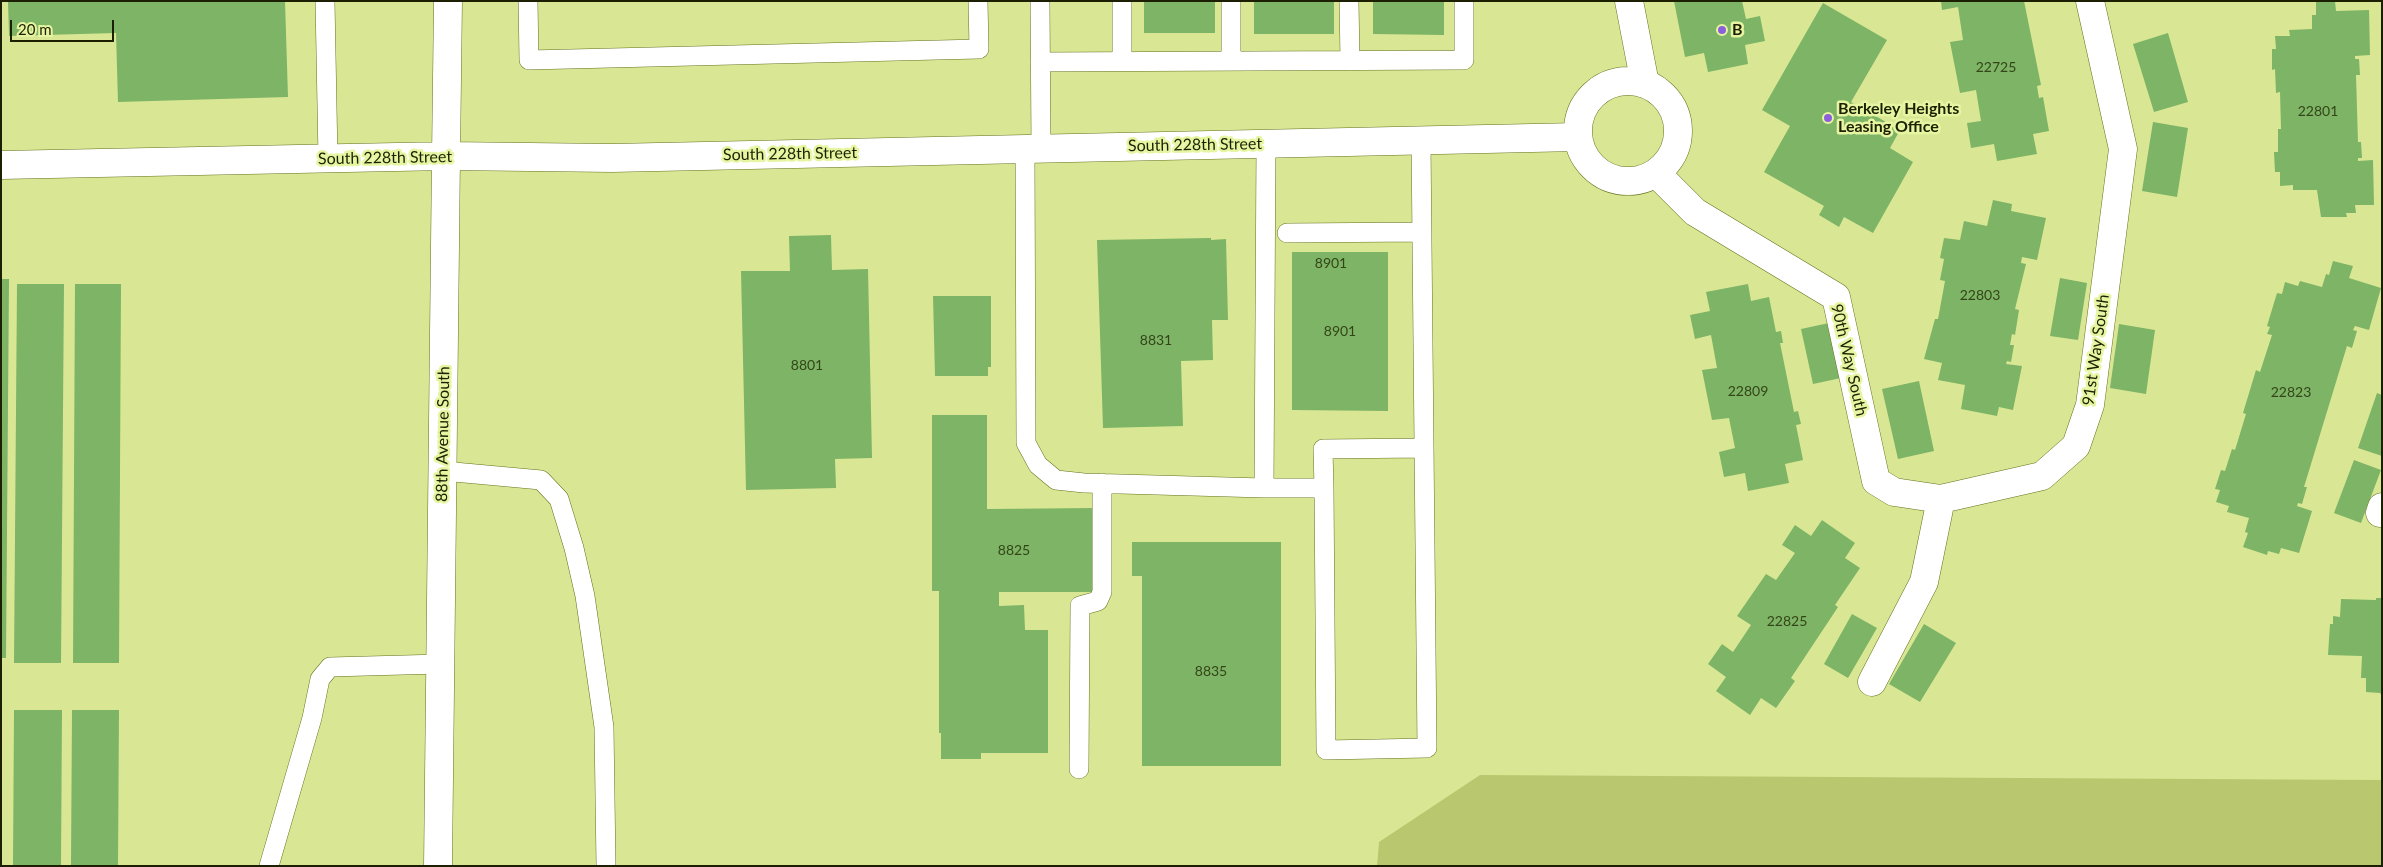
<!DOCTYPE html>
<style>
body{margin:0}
#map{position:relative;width:2383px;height:867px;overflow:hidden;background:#d9e795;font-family:Lato,sans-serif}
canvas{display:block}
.frame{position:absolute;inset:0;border:2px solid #1c2000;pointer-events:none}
.scale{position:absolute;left:10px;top:20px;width:104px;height:22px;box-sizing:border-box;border:2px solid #1c2000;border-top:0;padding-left:6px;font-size:15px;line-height:18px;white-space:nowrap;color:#1c2000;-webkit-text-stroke:4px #e6f5a1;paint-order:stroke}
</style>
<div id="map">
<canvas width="2383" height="867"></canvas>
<div class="frame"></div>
<div class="scale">20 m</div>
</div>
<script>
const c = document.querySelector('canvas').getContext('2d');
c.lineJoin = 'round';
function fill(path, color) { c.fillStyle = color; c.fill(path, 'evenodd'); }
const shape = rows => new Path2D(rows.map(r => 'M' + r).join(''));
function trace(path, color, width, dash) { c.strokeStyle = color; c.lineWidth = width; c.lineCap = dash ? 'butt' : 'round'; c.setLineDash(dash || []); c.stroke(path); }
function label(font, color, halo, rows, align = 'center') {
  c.font = font + ' Lato,sans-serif'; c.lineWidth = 5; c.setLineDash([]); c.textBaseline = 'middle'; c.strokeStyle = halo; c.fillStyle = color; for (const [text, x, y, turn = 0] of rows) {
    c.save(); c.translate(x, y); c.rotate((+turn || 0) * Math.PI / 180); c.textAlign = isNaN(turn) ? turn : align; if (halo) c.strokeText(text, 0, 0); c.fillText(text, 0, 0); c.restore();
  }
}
const green = shape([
 [1480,775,2382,780,2382,866,1377,866,1379,842]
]);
const building = shape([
 [8,1,285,1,288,97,118,102,116,33,9,36],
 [1144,1,1215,1,1215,33,1144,33],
 [1254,1,1334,1,1334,34,1254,34],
 [1373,1,1444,1,1444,35,1373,34],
 [1674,1,1742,1,1746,19,1760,16,1765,41,1745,45,1748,64,1708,72,1704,53,1685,57],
 [1941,1,2024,1,2041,85,2037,86,2039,98,2043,97,2049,131,2033,134,2037,154,1997,161,1994,144,1971,148,1967,123,1981,121,1976,90,1960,93,1950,42,1963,40,1958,7,1942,10],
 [2316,1,2335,1,2336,11,2369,10,2370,55,2355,56,2355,59,2359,59,2360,75,2356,75,2358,142,2361,142,2362,158,2358,158,2358,161,2373,160,2374,205,2355,205,2356,213,2346,213,2347,217,2321,217,2317,190,2293,190,2293,185,2280,186,2280,172,2275,172,2274,152,2278,152,2278,129,2281,129,2280,92,2276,93,2275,69,2272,70,2272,49,2276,49,2275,36,2290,36,2289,30,2312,29,2312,15,2316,15],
 [1823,3,1887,40,1851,102,1900,130,1890,148,1913,162,1873,233,1844,217,1839,227,1819,215,1824,206,1764,172,1790,126,1762,110],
 [2168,33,2188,102,2154,112,2133,44],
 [2153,122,2188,128,2177,197,2142,191],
 [1993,200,2012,204,2011,211,2046,218,2037,260,2022,257,2021,263,2026,264,2015,309,2019,310,2015,335,2012,334,2010,345,2014,345,2011,362,2007,361,2006,364,2022,366,2013,410,1999,407,1997,416,1961,409,1965,385,1938,380,1942,363,1924,359,1935,319,1938,319,1945,281,1940,280,1944,259,1940,258,1944,238,1960,240,1964,221,1987,226],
 [831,235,832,270,868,269,872,458,835,459,836,488,746,490,741,271,790,271,789,236],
 [1211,238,1211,240,1226,239,1228,320,1212,320,1213,360,1181,361,1183,426,1103,428,1097,240],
 [1292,252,1388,252,1388,411,1292,410],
 [2333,261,2353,266,2349,278,2381,288,2369,330,2355,326,2353,330,2357,331,2352,348,2347,346,2304,487,2307,487,2302,504,2298,503,2297,506,2312,511,2299,553,2281,548,2279,554,2268,551,2267,555,2243,547,2248,533,2245,532,2249,518,2227,512,2229,506,2216,502,2220,490,2215,489,2221,470,2225,471,2232,449,2235,450,2246,414,2243,413,2256,370,2260,372,2272,335,2267,334,2270,327,2267,326,2277,293,2282,294,2285,282,2298,286,2300,281,2322,287,2326,274,2329,275],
 [2060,278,2087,283,2078,340,2050,336],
 [1,279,9,279,6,658,1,658],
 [17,284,64,284,61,663,14,663],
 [75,284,121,284,119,663,73,663],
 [1748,284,1751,301,1769,297,1776,332,1781,331,1783,343,1780,343,1794,412,1798,411,1801,424,1796,425,1803,460,1785,464,1789,483,1748,491,1745,473,1724,477,1719,452,1735,448,1729,418,1712,420,1702,370,1717,368,1711,335,1695,339,1690,315,1710,311,1706,292],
 [933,296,991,296,991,367,988,367,988,376,935,376],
 [1829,323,1841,378,1813,384,1801,329],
 [2119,324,2155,330,2146,394,2110,388],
 [1919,381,1934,451,1898,459,1882,389],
 [2377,393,2382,395,2382,456,2358,448],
 [932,415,987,415,987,509,1096,508,1096,592,999,592,999,606,1024,605,1025,630,1048,630,1048,753,981,753,981,759,941,759,941,733,939,733,939,591,932,591],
 [2354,460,2381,470,2361,523,2334,513],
 [1822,520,1855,543,1845,558,1860,568,1835,605,1838,607,1791,678,1795,681,1776,708,1761,698,1750,715,1716,691,1726,677,1708,664,1722,644,1733,652,1751,625,1737,616,1766,574,1776,580,1795,553,1782,545,1795,525,1811,536],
 [1132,542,1281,542,1281,766,1142,766,1142,576,1132,576],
 [2376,598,2382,598,2382,696,2380,693,2366,692,2366,678,2361,678,2362,656,2328,655,2330,624,2333,624,2333,616,2340,617,2341,599,2376,600],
 [1852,614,1877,628,1848,678,1824,664],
 [1924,624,1956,643,1920,702,1889,684],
 [14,710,62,710,61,866,13,866],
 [72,710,119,710,118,866,71,866]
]);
const service = shape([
 [325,1,328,159],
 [528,1,529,60,979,49,978,1],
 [1040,1,1041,149],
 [1122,1,1122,61],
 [1231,1,1231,61],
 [1349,1,1350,61],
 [1040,62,1464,60,1464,1],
 [1025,149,1026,443,1038,465,1056,480,1084,483,1264,488,1266,144],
 [1287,233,1422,232],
 [443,471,541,480,559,499,574,548,585,596,604,727,606,866],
 [1264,488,1324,488,1326,750,1427,748,1421,141],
 [1324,488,1323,449,1424,448],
 [1079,769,1080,606,1098,601,1102,592,1102,483],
 [269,866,312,718,320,679,330,667,441,664]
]);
const minor = shape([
 [1629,1,1645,84],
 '1578 131a50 50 0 1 1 100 0a50 50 0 1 1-100 0Z',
 [1656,173,1695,212,1836,297,1876,481,1894,492,1941,499],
 [2380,513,2382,507],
 [1872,682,1924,582,1941,499,2042,476,2076,446,2090,405,2123,149,2090,1],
 [438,866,446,156]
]);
const tertiary = shape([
 [446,156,448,1],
 [1,165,446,156,612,158,1578,137]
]);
const markers = [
 [1722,30,5,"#8c60da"],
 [1828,118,5,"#8c60da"]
];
const numberNames = [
 ["22725",1996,67],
 ["22801",2318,111],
 ["8901",1331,263],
 ["22803",1980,295],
 ["8901",1340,331],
 ["8831",1156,340],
 ["8801",807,365],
 ["22809",1748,391],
 ["22823",2291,392],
 ["8825",1014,550],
 ["22825",1787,621],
 ["8835",1211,671]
];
const poiNames = [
 ["B",1732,30],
 ["Berkeley Heights",1838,109],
 ["Leasing Office",1838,127]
];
const streetNames = [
 ["South 228th Street",1195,145,-1],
 ["South 228th Street",790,154,-1],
 ["South 228th Street",385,158,-1],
 ["91st Way South",2096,350,-82],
 ["90th Way South",1849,360,77],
 ["88th Avenue South",443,434,-89]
];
fill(green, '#b9c86f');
fill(building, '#7db465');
trace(service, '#66711c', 20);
trace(minor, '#66711c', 29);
trace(tertiary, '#66711c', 29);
trace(service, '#fff', 19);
trace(minor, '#fff', 28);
trace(tertiary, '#fff', 28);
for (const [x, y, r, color] of markers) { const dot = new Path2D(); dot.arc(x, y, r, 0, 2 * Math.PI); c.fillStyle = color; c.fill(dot); trace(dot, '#e6f5a1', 2); }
label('14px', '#344519', null, numberNames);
label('bold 16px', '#1c2000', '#e6f5a1', poiNames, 'left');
label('16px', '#1c2000', '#e6f5a1', streetNames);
</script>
